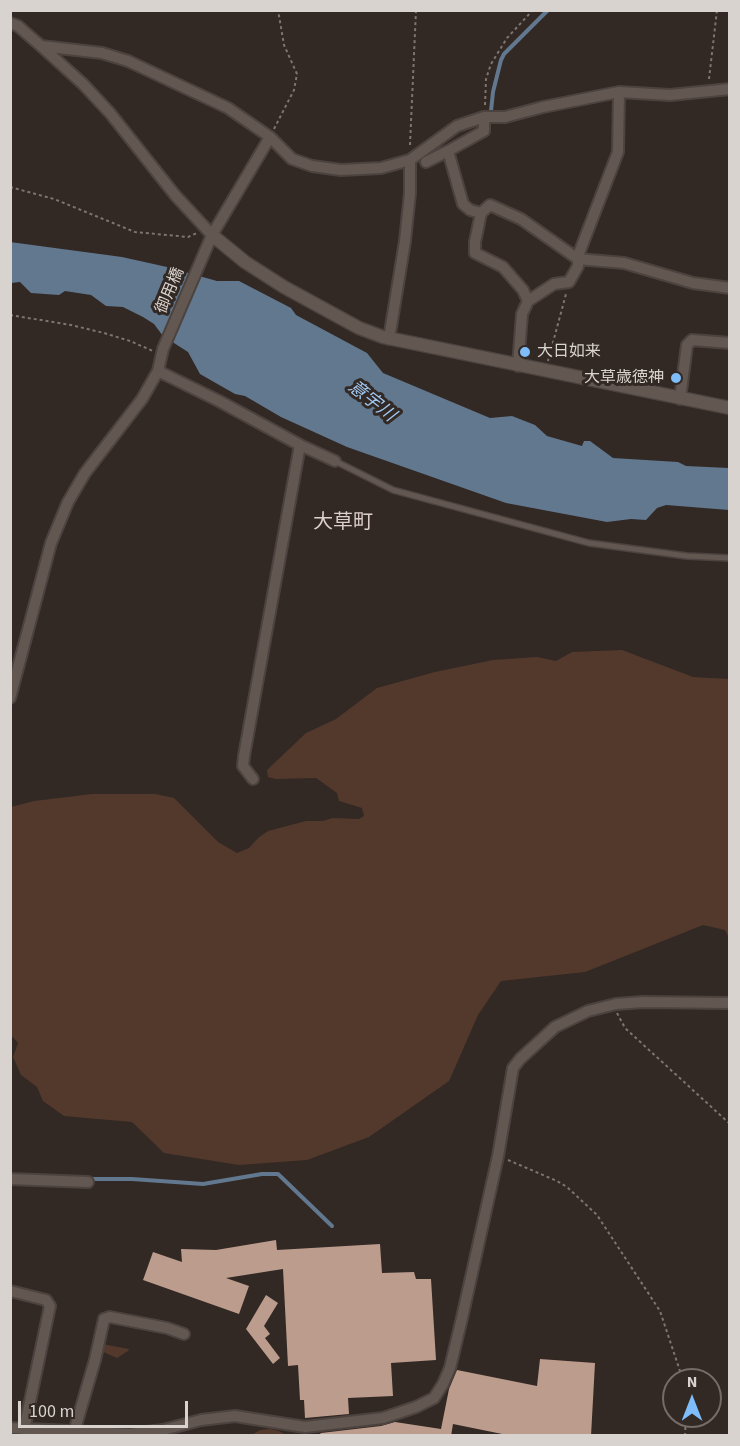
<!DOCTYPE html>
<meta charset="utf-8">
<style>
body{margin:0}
#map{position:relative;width:740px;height:1446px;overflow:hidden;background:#322824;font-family:"Source Sans 3",sans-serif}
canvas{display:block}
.frame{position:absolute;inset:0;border:12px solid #d9d3cf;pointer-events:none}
.north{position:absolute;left:662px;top:1368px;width:60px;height:60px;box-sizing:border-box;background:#322824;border:2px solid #756c68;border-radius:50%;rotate:0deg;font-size:16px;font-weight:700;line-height:24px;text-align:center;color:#d9d3cf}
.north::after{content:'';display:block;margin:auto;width:21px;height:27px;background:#7ebdf9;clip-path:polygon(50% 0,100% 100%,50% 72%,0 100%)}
.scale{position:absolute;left:18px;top:1401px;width:170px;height:27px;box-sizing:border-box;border:3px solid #d9d3cf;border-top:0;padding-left:8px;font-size:18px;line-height:21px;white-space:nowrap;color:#d9d3cf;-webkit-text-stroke:4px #322824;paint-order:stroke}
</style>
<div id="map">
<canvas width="740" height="1446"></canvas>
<div class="frame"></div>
<div class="north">N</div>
<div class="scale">100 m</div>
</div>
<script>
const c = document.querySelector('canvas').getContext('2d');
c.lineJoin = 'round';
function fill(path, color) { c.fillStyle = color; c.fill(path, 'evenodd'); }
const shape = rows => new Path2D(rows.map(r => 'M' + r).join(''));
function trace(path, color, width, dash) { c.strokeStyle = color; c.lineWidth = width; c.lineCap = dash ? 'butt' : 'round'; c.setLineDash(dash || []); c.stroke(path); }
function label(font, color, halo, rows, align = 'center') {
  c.font = font + ' "Source Sans 3","Noto Sans JP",sans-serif'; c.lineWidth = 6; c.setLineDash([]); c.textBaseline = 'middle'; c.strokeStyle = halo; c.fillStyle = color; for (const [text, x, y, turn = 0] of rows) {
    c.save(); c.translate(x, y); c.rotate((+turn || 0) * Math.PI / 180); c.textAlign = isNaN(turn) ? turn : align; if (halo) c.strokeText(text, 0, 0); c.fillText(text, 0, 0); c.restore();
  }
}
const green = shape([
 [622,650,693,677,729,679,729,938,725,930,703,925,585,972,501,981,478,1015,449,1081,369,1137,307,1160,239,1165,164,1153,132,1122,64,1116,43,1101,37,1087,21,1075,13,1057,18,1043,10,1034,11,807,34,801,92,794,155,794,174,798,218,842,237,853,249,848,258,838,268,831,306,821,322,821,333,818,359,819,364,816,362,808,339,801,337,793,316,778,276,779,268,777,267,770,306,733,336,719,377,688,435,672,493,660,537,657,556,661,572,652],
 [102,1344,129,1349,128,1351,117,1358,101,1351],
 [270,1429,279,1431,286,1435,252,1435,260,1430]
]);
const water = shape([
 [10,242,122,257,167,267,217,281,239,281,291,308,296,315,367,353,383,373,490,418,512,416,535,425,547,436,582,446,584,441,590,441,613,458,678,462,686,466,729,468,729,510,666,505,657,508,646,520,631,519,607,522,506,503,347,447,281,417,245,396,235,394,200,374,188,352,163,336,154,324,143,317,123,307,106,306,91,295,65,291,59,295,31,293,20,282,11,283]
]);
const stream = shape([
 [491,111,493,92,501,60,504,54,548,10],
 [88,1179,132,1179,203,1184,262,1174,278,1174,332,1226]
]);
const building = shape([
 [276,1240,277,1250,380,1244,382,1273,414,1272,416,1279,431,1279,436,1360,391,1363,393,1396,348,1398,349,1414,305,1418,304,1400,300,1400,298,1365,288,1366,283,1269,226,1278,249,1286,239,1314,143,1280,153,1252,182,1262,181,1249,216,1250],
 [266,1295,278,1303,264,1326,270,1334,265,1338,280,1358,273,1364,246,1329],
 [540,1359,595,1363,591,1436,512,1436,453,1424,451,1436,318,1436,321,1433,381,1426,395,1422,441,1429,449,1389,457,1370,537,1386]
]);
const path = shape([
 [709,79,717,10],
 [485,105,486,79,491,64,507,38,533,10],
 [274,129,294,90,297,74,284,45,278,10],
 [410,145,416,10],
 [10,187,54,199,135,232,188,237,197,233],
 [10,315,71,325,104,333,130,341,153,351],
 [548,361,566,294],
 [617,1013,625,1028,730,1124],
 [508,1160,557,1181,567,1187,597,1215,660,1311,683,1380],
 [685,1436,686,1416]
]);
const service = shape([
 [335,461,393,490,589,543,687,556,730,558]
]);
const minor = shape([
 [10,23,18,26,41,46,83,84,110,113,175,195,212,235],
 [41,46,102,53,128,61,228,108,270,137,292,159,312,166,341,170,381,168,410,160,457,126,484,117,505,117,543,107,619,92,670,95,730,89],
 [619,92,618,152,578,256,578,266,569,282,554,284,528,301,523,290,503,267,475,253,475,242,481,213,490,205,521,219,578,259,624,263,693,283,730,288],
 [448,151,484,131,484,117],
 [426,162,448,151,463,204,470,210,481,213],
 [389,339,405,241,410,193,410,160],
 [518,366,522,314,528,301],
 [158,371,219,401,300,445,335,461],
 [680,399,687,345,692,340,730,343],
 [10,698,51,543,68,502,85,473,142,399,158,371,163,349,212,235,270,137],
 [253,779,243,766,244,756,300,445],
 [10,1179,88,1182],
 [10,1291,46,1300,50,1306,24,1430],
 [10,1428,130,1434,163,1430,201,1420,235,1416,305,1427,383,1418,416,1407,434,1398,443,1384,450,1368,462,1318,498,1156,513,1068,520,1059,555,1027,588,1011,616,1004,643,1002,730,1003],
 [74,1432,95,1360,104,1319,110,1317,167,1328,184,1334]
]);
const tertiary = shape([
 [212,235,245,262,284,287,359,328,383,337,730,408]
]);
const markers = [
 [525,352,6,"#7ebdf9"],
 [676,378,6,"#7ebdf9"]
];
const streetNames = [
 ["御用橋",171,291,-67]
];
const poiNames = [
 ["大日如来",537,352],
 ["大草歳徳神",664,378,"right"]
];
const waterNames = [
 ["意宇川",371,402,38]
];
const quarterNames = [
 ["大草町",343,524]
];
fill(green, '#53392c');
fill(water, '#61788f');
trace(stream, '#61788f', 4);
fill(building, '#bc9c8d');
trace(service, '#4c433f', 8);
trace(minor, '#4c433f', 14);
trace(tertiary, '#4c433f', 15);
trace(path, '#7e7571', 2, [3, 3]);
trace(service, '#625751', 5);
trace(minor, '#625751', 10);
trace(tertiary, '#625751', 12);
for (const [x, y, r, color] of markers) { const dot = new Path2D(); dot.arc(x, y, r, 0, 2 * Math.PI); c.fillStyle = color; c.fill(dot); trace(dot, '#322824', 2); }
label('16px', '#d9d3cf', '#322824', streetNames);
label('16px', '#d9d3cf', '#322824', poiNames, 'left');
label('italic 18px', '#a0caf4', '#322824', waterNames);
label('20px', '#ddd0ca', '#322824', quarterNames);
</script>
